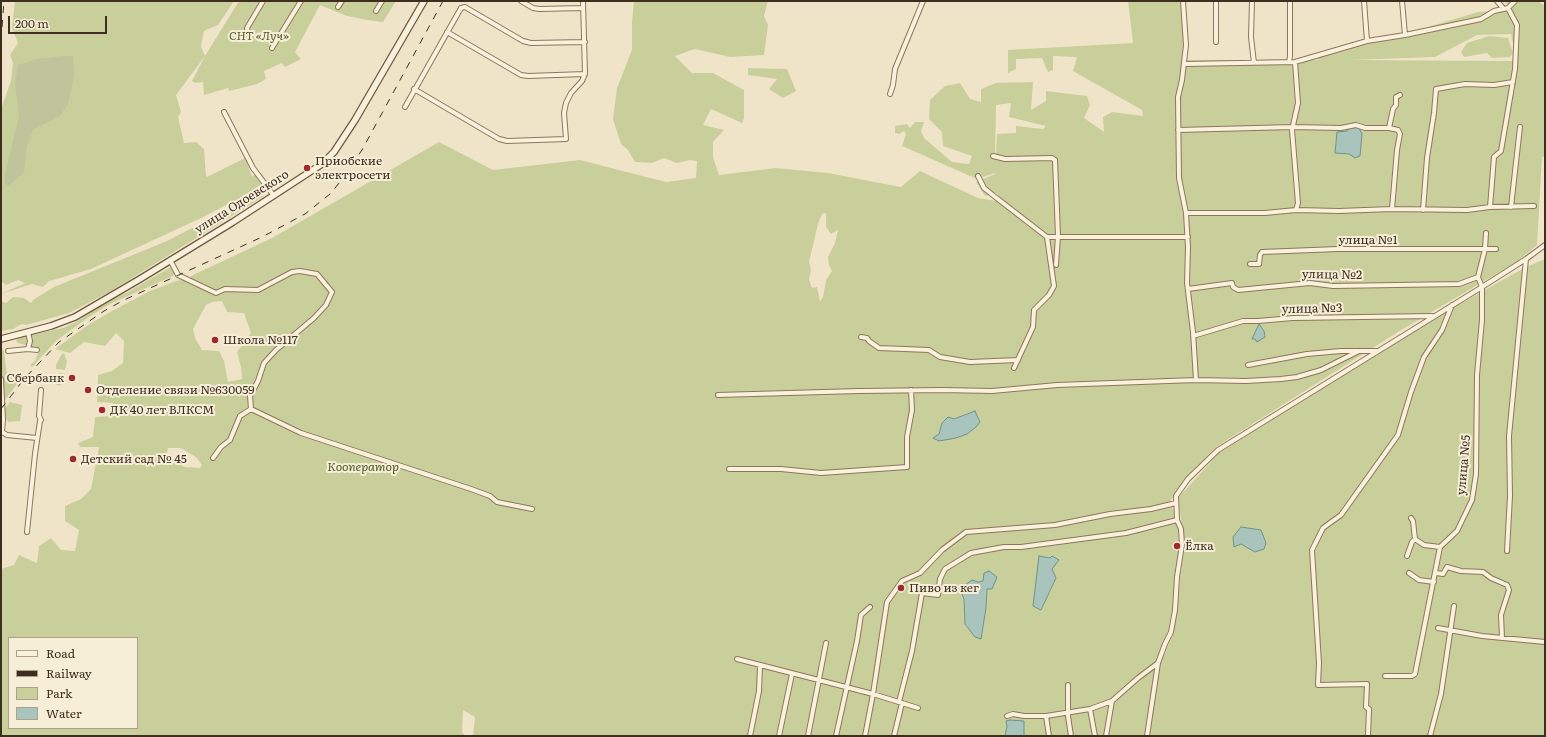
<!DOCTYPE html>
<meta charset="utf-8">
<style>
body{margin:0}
#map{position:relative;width:1546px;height:737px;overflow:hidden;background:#f0e4c8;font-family:Literata,serif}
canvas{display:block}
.frame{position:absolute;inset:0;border:2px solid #3d2e20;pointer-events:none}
.legend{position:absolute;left:8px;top:637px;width:130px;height:92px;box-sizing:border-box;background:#f7eed8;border:1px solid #ada18e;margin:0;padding:5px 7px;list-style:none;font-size:12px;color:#3d2e20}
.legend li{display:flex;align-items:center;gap:8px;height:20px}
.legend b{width:20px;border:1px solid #ada18e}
.scale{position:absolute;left:8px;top:16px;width:99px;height:18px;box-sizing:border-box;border:2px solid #3d2e20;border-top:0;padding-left:5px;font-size:12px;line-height:14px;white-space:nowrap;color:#3d2e20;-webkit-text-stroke:3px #f7eed8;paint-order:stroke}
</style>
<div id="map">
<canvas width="1546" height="737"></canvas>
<div class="frame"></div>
<ul class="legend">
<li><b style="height:5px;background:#faf1dc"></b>Road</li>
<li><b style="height:5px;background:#3d2e20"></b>Railway</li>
<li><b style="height:11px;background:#c9cf9b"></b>Park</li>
<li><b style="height:11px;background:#a9c4bc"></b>Water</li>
</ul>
<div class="scale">200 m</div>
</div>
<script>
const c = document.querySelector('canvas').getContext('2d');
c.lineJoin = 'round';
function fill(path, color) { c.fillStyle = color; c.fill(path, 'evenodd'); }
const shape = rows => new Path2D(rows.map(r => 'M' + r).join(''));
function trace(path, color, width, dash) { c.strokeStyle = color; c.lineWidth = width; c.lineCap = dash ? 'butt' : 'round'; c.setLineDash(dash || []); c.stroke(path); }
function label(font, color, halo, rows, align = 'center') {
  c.font = font + ' Literata,serif'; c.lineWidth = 4; c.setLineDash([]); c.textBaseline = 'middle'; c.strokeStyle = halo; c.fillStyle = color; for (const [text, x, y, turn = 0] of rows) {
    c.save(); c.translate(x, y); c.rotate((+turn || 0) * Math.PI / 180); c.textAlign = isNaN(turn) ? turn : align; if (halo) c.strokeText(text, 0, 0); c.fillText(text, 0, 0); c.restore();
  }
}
const green = shape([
 [15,1,234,1,218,25,204,31,201,46,205,56,239,1,396,1,383,22,367,20,347,16,320,5,295,52,301,59,285,67,282,63,264,71,266,79,257,84,229,91,228,88,204,95,203,82,195,83,192,81,205,56,176,95,181,112,178,117,184,143,196,142,204,149,206,176,207,177,245,158,252,176,261,173,267,181,242,197,199,219,91,269,49,281,43,287,32,284,1,294,25,283,18,280,6,285,1,281,1,109,11,81,13,63,10,55,18,43,12,28],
 [634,1,768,1,764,16,768,25,764,55,730,57,695,49,675,56,692,73,713,73,744,90,744,118,742,123,711,109,703,125,724,130,713,142,713,157,719,175,776,168,828,173,901,187,920,171,978,198,1002,202,997,193,985,196,976,182,995,174,995,171,995,173,977,179,902,146,906,134,904,131,899,134,895,133,895,126,907,124,910,128,915,122,924,122,921,131,924,138,952,162,969,164,972,156,943,146,942,132,929,119,930,100,945,86,960,83,970,99,981,102,981,89,996,83,1033,82,1031,110,1046,101,1046,91,1087,96,1090,105,1084,118,1104,132,1103,117,1112,112,1143,116,1142,110,1073,71,1077,57,1053,56,1053,70,1048,72,1042,58,1016,59,1016,69,1008,73,1008,50,1133,43,1128,1,1182,1,1186,60,1318,60,1317,58,1371,38,1405,34,1478,12,1508,10,1511,9,1505,1,1538,1,1545,6,1545,156,1542,157,1537,245,1518,261,1398,332,1216,447,1186,477,1170,502,1177,520,1179,545,1172,610,1168,631,1156,662,1155,668,1162,660,1173,634,1177,612,1180,579,1185,545,1179,506,1179,497,1219,453,1444,313,1524,268,1545,259,1545,736,1024,736,1024,721,1007,726,1005,736,473,736,475,717,463,710,462,732,465,736,1,736,1,569,14,565,19,555,37,563,39,546,51,538,61,550,75,551,79,530,65,521,65,506,81,499,91,489,99,447,80,447,78,443,93,437,95,417,115,416,113,403,97,402,98,375,112,371,123,363,124,341,116,333,105,346,84,342,70,353,55,349,88,325,112,311,150,291,176,281,181,280,188,281,191,276,272,238,439,142,493,170,580,160,666,182,696,178,697,161,690,160,677,163,664,158,652,163,635,162,628,150,621,144,613,119,617,88,632,50,632,22],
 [1511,34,1517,61,1350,60,1435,57,1477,35],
 [1011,103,1009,117,1046,126,1043,129,1016,126,1016,133,997,134,996,155,995,155,996,105],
 [826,213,826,227,831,234,838,230,835,243,828,257,829,265,832,271,826,280,823,297,820,302,817,287,812,288,809,280,811,270,809,262,818,224,822,214],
 [222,301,227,312,244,313,251,333,237,352,241,367,242,379,228,382,224,361,219,351,202,350,195,338,193,329,206,305,212,302],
 [971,412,980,421,976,427,967,434,934,438,939,434,954,419],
 [168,448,181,448,197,458,202,465,200,468,185,467,177,463,166,463,163,456,167,453],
 [1039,556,1050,558,1052,569,1056,578,1041,610],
 [972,580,978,582,983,581,987,589,986,608,981,639,975,637,965,624,964,599,962,587],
 [9,638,137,638,137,728,9,728],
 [1489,36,1508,38,1513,53,1510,57,1492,58,1487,53,1464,57,1461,52,1467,43],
 [748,68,787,69,796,91,783,98,769,89,777,79,748,75],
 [258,196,264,196,111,291,69,313,26,325,22,324,13,329,1,331,1,301,6,303,13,297,24,298,31,303,33,300,54,287,167,241,227,210],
 [171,267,175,270,175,273,173,276,110,304,89,317,56,341,32,367,30,365,35,361,39,350,30,349,29,346,18,343,16,341,18,338,63,328,78,321,107,301,126,293],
 [1,348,4,351,7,375,16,376,21,379,5,400,4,386,1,369],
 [64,353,67,361,65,370,56,369,56,365,61,355],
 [60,373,65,374,65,382,59,386,47,379,48,376,57,375],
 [10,402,22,405,20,421,8,422,4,415,4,410]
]);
const cemetery = shape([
 [63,56,73,56,74,76,68,104,59,117,33,130,27,145,24,173,8,186,5,184,5,174,19,116,15,84,18,65,37,59]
]);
const water = shape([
 [1350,127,1359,128,1362,134,1360,156,1355,158,1349,154,1335,153,1337,132,1347,131,1350,127],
 [1259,324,1264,331,1265,337,1257,342,1255,339,1252,339,1259,324],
 [975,411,980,422,976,427,967,434,956,438,939,441,933,438,939,434,942,423,948,417,954,419,975,411],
 [1241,527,1261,530,1266,543,1264,549,1255,552,1241,544,1234,547,1233,537,1241,527],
 [1039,556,1050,558,1052,556,1059,560,1052,569,1056,578,1041,610,1033,606,1039,556],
 [989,571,997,577,992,589,987,589,986,608,981,639,975,637,965,624,964,599,961,592,962,587,972,580,978,582,983,581,984,573,989,571],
 [1010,720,1024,721,1024,736,1005,736,1007,726,1006,721,1010,720]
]);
const street = shape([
 [521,1,533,8,539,9,583,8],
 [1183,1,1186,45,1182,80,1178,97,1179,178,1186,213,1188,247,1187,283,1193,332,1196,380],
 [1252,1,1251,37,1254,63],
 [1364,1,1367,41],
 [1402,1,1405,35],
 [1497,1,1503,8],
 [338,7,342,1],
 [376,11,382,1],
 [447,32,521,75,528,76,585,74],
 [248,33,247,28,263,1],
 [1216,42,1216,1],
 [272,48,301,1],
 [1289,62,1290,56,1290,1],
 [1295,62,1298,103,1292,130,1298,203,1296,210],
 [1184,64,1295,62,1367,41,1405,35,1481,19,1494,11,1508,8,1515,1],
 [414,89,499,139,507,141,566,139,564,113,566,103,571,93,582,81,585,74,583,1],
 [890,94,893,85,895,69,923,1],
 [405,107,461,8,465,7,523,41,531,43,585,42],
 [224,112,253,168,274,196],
 [1178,130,1293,127,1341,128,1356,125,1365,128,1389,128],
 [993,156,1005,159,1052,158,1055,160,1058,236,1056,265],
 [978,176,984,188,994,196,1047,237,1054,286,1049,295,1034,310,1033,327,1014,368],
 [1490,207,1494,157,1501,151,1515,69,1517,25,1508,8],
 [1511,207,1520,127],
 [1392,209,1397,150,1400,134,1398,130,1389,128,1393,109,1396,105,1396,97,1400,95],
 [1423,210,1427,158,1434,113,1436,89,1465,84,1494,85,1513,82],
 [1186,213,1265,213,1296,210,1339,211,1392,209,1467,210,1490,207,1534,206],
 [1047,237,1188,237],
 [170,260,178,275,216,293,225,289,258,290,292,272,300,271,317,274,332,292,326,305,314,318,276,350,264,363,258,381,250,396,251,409,240,416,230,440,221,447,213,458],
 [1250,264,1259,264,1260,255,1262,252,1338,249,1496,249],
 [1188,289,1232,283,1233,287,1238,290,1310,283,1333,286,1459,284,1478,277],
 [28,332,30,341,28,349],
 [1193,336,1243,321,1258,321,1293,318,1432,316],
 [861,337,867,338,869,341,879,348,929,350,940,357,970,362,1018,360],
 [8,351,28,349,37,350],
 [1248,365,1307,354,1341,351,1377,351],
 [1,379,3,420,2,432,7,435,37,438],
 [718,395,859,391,943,390,992,391,1057,385,1196,380,1246,381,1281,379,1297,377,1321,370,1359,351],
 [251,409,301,433,471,489,490,496,497,502,532,509],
 [729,469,781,469,821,473,907,467,907,437,912,410,911,390],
 [1411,518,1413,521,1415,539,1424,545,1440,547],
 [27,532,35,454,40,421,41,420,39,416,41,390],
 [1507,551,1510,496,1509,436,1526,259],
 [1407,556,1412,542,1415,539],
 [1409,573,1419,580,1434,582],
 [1436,573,1443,574,1447,567,1461,571,1483,572,1491,578,1507,585,1509,590,1501,615,1502,638],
 [1438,628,1482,636,1545,642],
 [737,659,873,694,887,602,902,581,920,573,942,550,966,532,1055,525,1110,514,1151,509,1176,503],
 [1385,676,1412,676,1415,674,1440,547,1457,531,1472,500,1476,474,1477,375,1482,320,1482,287,1478,277,1485,249,1486,233],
 [1068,685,1068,716,1071,736],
 [899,702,912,651,922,593,938,595,940,579,945,569,971,553,1004,547,1021,547,1126,533,1177,520],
 [1090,709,1095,736],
 [1007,716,1013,714,1024,716,1046,716,1090,709,1112,701,1138,678,1158,663],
 [1046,716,1049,736],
 [750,736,759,691,760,666],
 [779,736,792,674],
 [808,736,826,643],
 [836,736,857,641,861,615,870,607],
 [865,736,873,694,918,708],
 [894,736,902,703],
 [1106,736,1112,701],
 [1147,736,1158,663,1165,644,1171,632,1175,610,1177,577,1182,545,1181,529,1177,520,1176,496,1188,479,1218,450,1482,287,1526,259,1545,245],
 [1368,736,1369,709,1366,707,1367,684,1318,685,1319,663,1312,550,1323,528,1341,515,1398,435,1411,392,1424,357,1442,330,1452,305],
 [1430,736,1441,694,1454,606]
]);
const secondary = shape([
 [1,339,51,326,75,317,140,279,233,222,322,164,334,152,355,120,424,1]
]);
const rail = shape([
 [1,41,4,1],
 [1,409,24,379,59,342,104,311,124,300,262,237,305,214,330,194,340,182,362,150,443,1]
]);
const markers = [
 [307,168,4,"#9e2a2b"],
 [215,340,4,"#9e2a2b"],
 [72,378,4,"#9e2a2b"],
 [88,390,4,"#9e2a2b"],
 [102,410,4,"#9e2a2b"],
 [73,459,4,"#9e2a2b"],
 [1177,546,4,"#9e2a2b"],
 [901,588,4,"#9e2a2b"]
];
const parkNames = [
 ["СНТ «Луч»",259,36],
 ["Кооператор",363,467]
];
const poiNames = [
 ["Приобские",315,161],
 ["электросети",315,175],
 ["Школа №117",223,340],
 ["Сбербанк",64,378,"right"],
 ["Отделение связи №630059",96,390],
 ["ДК 40 лет ВЛКСМ",110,410],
 ["Детский сад № 45",81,459],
 ["Ёлка",1185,546],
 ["Пиво из кег",909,588]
];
const streetNames = [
 ["улица Одоевского",242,202,-32],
 ["улица №1",1368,240],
 ["улица №2",1332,275,1],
 ["улица №3",1312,309,-1],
 ["улица №5",1464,465,-85]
];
fill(green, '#c9cf9b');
fill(cemetery, '#bfc49a');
fill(water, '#a9c4bc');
trace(water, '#6f938a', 1);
trace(street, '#8d765c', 6);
trace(secondary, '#6f573f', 8);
trace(street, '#faf1dc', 4);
trace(secondary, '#faf1dc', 5.5);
trace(rail, '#3d2e20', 1, [7, 7]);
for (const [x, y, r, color] of markers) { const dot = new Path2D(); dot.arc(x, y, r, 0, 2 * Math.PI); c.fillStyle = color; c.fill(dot); trace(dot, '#f7eed8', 1.5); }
label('italic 12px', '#4d5a26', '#f7eed8', parkNames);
label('12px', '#3d2e20', '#f7eed8', poiNames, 'left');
label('12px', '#3d2e20', '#f7eed8', streetNames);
</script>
